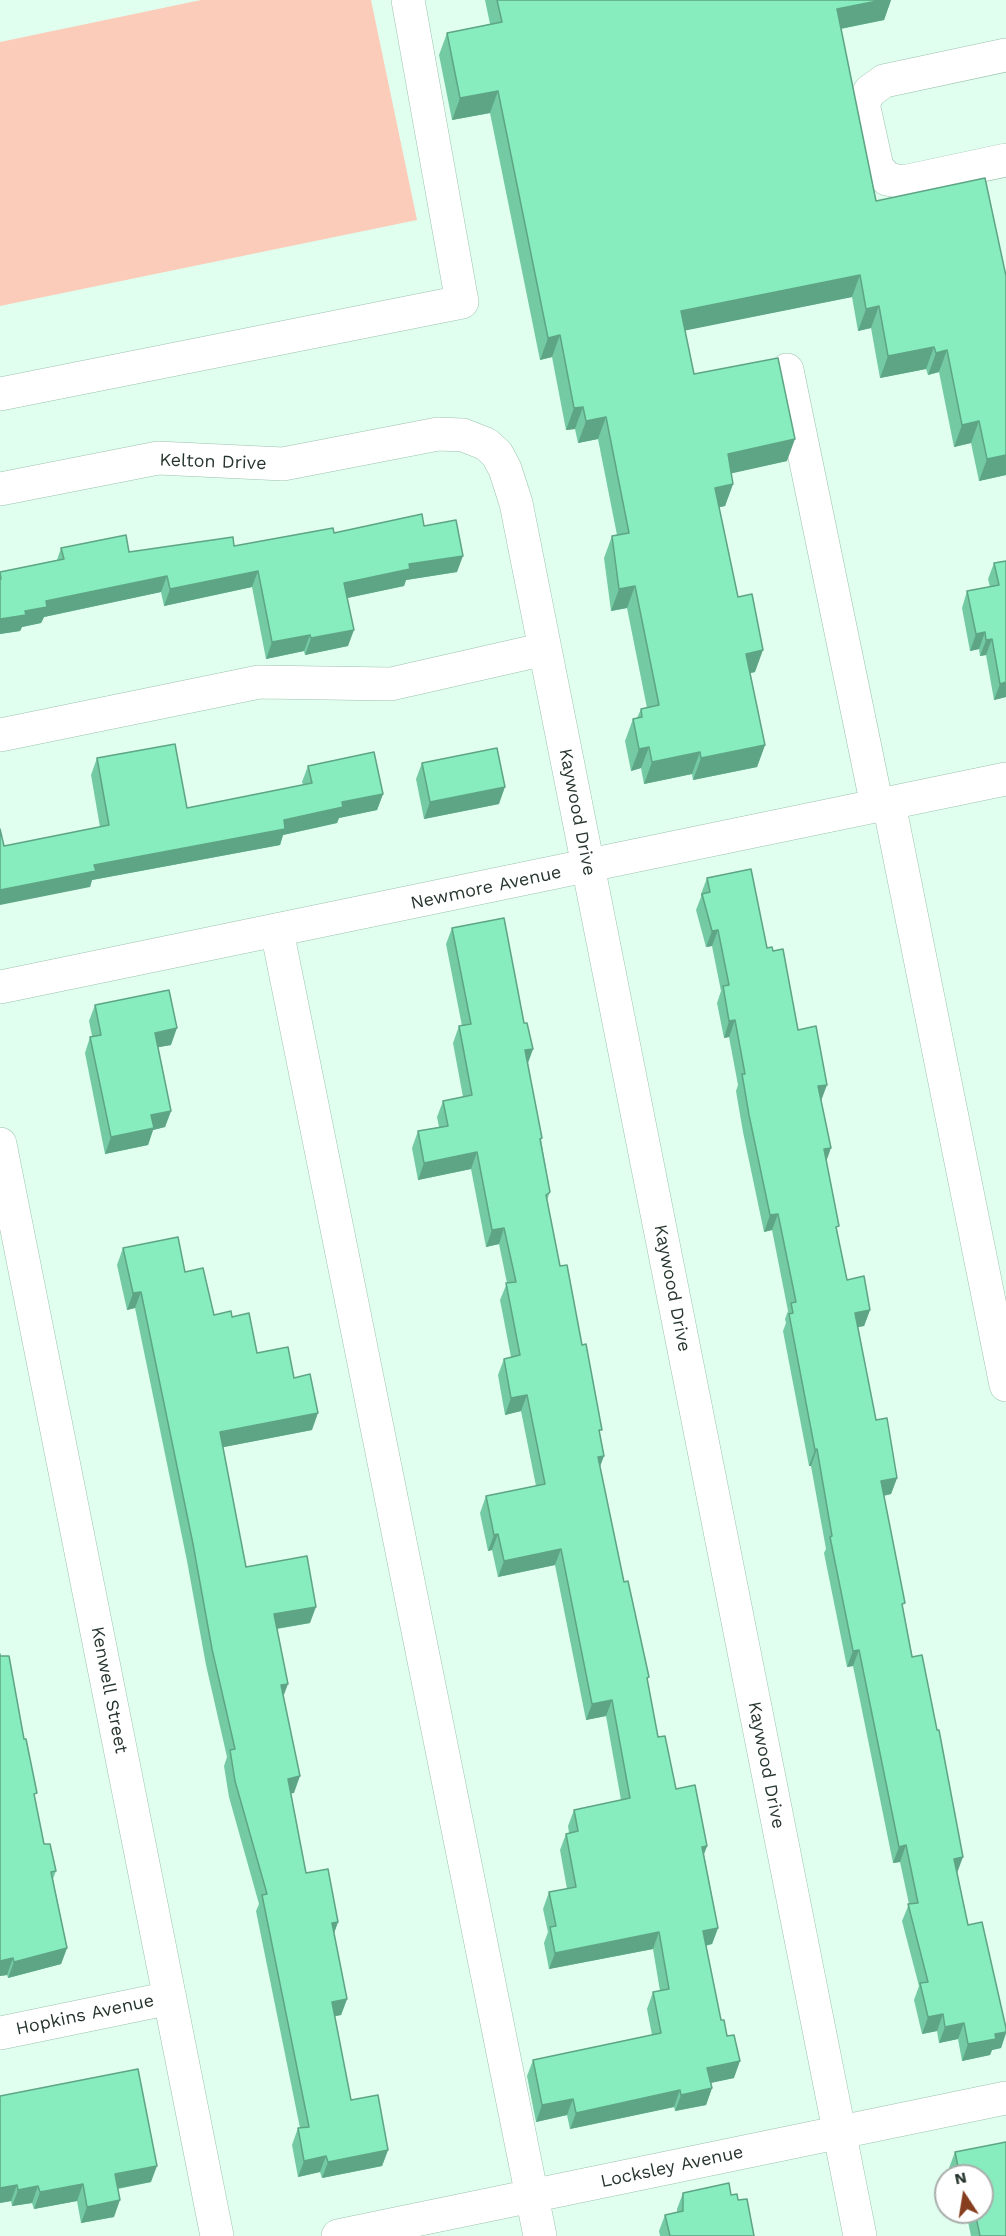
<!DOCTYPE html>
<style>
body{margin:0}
#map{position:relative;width:1006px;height:2236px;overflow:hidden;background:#e0ffef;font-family:"Work Sans",sans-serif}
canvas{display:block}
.north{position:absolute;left:934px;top:2164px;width:60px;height:60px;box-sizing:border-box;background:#fff;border:2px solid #a8aeab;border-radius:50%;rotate:348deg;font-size:16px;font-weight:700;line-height:24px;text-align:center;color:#26352d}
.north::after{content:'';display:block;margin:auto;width:21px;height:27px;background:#863e1f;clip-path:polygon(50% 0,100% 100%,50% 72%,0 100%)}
</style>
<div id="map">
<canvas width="1006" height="2236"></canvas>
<div class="north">N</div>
</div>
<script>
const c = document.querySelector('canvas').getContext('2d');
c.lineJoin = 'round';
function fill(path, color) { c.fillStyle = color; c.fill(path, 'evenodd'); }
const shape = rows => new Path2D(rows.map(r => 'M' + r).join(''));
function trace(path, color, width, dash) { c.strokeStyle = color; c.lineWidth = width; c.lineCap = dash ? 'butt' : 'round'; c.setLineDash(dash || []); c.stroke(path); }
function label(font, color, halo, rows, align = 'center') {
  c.font = font + ' "Work Sans",sans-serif'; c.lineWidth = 5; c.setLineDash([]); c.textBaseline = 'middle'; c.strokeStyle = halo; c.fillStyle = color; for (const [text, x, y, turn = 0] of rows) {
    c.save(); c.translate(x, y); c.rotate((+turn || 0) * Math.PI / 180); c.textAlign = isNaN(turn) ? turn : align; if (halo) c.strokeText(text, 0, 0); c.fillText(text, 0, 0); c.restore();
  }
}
const green = shape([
 [201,0,371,0,417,220,0,306,0,42]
]);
const minor = shape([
 [1006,55,884,81,870,91,863,103,877,167,887,179,903,182,1006,160],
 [787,370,877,806],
 [0,394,462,302,408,0],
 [0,489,158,458,283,464,438,434,463,435,486,444,497,454,505,469,516,503,860,2236],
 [0,735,259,682,391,684,545,649],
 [889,804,1006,1385],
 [277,931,540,2236],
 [0,987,1006,779],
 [0,1144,217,2236],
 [0,2033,170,1998],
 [338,2236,1006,2098]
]);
const wall = shape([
 [485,0,891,0,884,20,841,29,876,201,1006,276,1006,475,979,481,971,443,954,447,939,372,928,375,926,369,880,378,871,328,858,331,852,297,685,330,694,374,787,461,731,473,733,484,725,506,719,507,738,597,755,672,750,673,765,745,757,767,693,780,692,774,644,784,641,768,631,771,625,741,633,719,637,718,641,709,647,708,627,608,611,611,604,558,612,536,617,535,598,439,578,443,575,429,566,430,552,357,540,360,490,113,452,120,439,55,447,33,490,24],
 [424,526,457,572,406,580,404,586,347,598,348,646,305,655,304,651,266,659,252,587,164,606,161,592,44,617,41,623,22,627,20,631,0,634,0,572,57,560,61,548,129,552,234,546,334,533],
 [1006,561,1006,697,994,700,986,655,980,656,979,649,970,651,962,608,967,591,990,587,988,579,994,563],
 [97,758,187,808,303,785,302,782,308,766,383,794,377,810,339,818,337,823,283,835,280,845,92,880,90,887,4,846,100,827,91,775],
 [422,763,499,804,424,819,416,779],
 [707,878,767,948,798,1030,821,1101,826,1160,837,1233,847,1280,870,1310,864,1326,858,1327,876,1420,897,1478,891,1494,884,1496,903,1610,968,1925,1006,2028,1006,2034,1001,2048,992,2050,990,2055,962,2061,958,2039,939,2043,937,2031,922,2034,914,2000,919,1986,902,1921,909,1904,900,1862,893,1863,853,1666,847,1667,824,1553,826,1549,811,1466,809,1466,783,1331,786,1323,785,1319,788,1311,772,1230,764,1232,743,1132,736,1091,738,1085,729,1037,724,1038,717,1003,721,991,712,946,706,947,696,910,701,897,701,894],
 [452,928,524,1023,533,1049,528,1063,550,1192,547,1200,560,1266,582,1345,600,1435,600,1467,624,1582,647,1682,658,1737,676,1789,707,1846,704,1854,718,1928,712,1944,706,1946,721,2020,734,2078,710,2083,712,2088,706,2105,675,2111,674,2107,570,2129,567,2115,536,2122,527,2076,533,2060,652,2035,647,2009,653,1992,660,1991,653,1949,549,1969,544,1943,548,1932,543,1909,549,1892,567,1889,560,1850,566,1834,569,1833,568,1826,574,1810,621,1800,606,1716,586,1720,555,1565,498,1577,492,1550,488,1551,480,1513,486,1496,536,1486,521,1411,505,1415,498,1375,504,1359,511,1357,500,1300,507,1283,499,1244,486,1247,471,1169,418,1180,412,1148,418,1131,439,1127,437,1117,443,1101,463,1097,453,1043,459,1026,462,1026,446,944],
 [95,1005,171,1045,158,1047,171,1111,165,1127,153,1130,148,1145,105,1154,85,1053,90,1037,92,1036,89,1021],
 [123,1248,185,1272,214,1315,232,1317,257,1353,294,1378,312,1430,223,1447,246,1567,310,1623,277,1629,294,1793,291,1793,306,1873,338,1922,334,1933,347,1999,341,2015,334,2016,351,2100,388,2150,382,2166,322,2178,320,2172,298,2177,292,2145,298,2128,300,2128,256,1911,259,1904,229,1797,224,1766,227,1757,206,1665,187,1561,135,1308,127,1310,117,1265],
 [0,1654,35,1799,44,1844,56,1871,53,1879,67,1948,61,1964,8,1978,7,1975,0,1976],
 [0,2096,151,2182,118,2189,114,2217,81,2223,77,2201,34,2209,32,2203,12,2206,11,2201,0,2203],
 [1006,2142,1006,2236,971,2236,966,2212,982,2212,982,2176,951,2176,949,2168,955,2152],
 [683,2193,731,2195,738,2200,754,2236,660,2236,659,2231,665,2215,677,2212,677,2209]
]);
const shadedWall = shape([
 [882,0,891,0,884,20,829,31,837,9],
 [498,91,490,113,452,120,460,98],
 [860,275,852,297,673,333,681,311],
 [879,306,871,328,858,331,866,309],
 [560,335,552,357,540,360,548,338],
 [934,347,926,369,880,378,888,356],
 [947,350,939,372,928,375,936,353],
 [583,407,575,429,566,430,574,408],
 [606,417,598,439,578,443,586,421],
 [979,421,971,443,954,447,962,425],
 [795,439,787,461,720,476,728,454],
 [1006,455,1006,475,979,481,987,459],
 [733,484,725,506,707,510,715,488],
 [463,556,457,572,406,580,404,586,338,600,344,583,409,564],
 [258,571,252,587,164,606,170,589],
 [167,576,161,592,44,617,41,623,22,627,20,631,0,634,0,619,25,611,46,601],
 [635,586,627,608,611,611,619,589],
 [354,630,348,646,305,655,311,638],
 [985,632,979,649,970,651,976,634],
 [310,635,304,651,266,659,272,642],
 [992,639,986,655,980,656,986,640],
 [763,650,755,672,738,676,746,654],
 [1006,682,1006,697,994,700,1000,684],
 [765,745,757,767,693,780,701,758],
 [649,747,641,768,631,771,639,749],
 [700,752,692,774,644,784,652,762],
 [505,787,499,804,424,819,430,802],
 [383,794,377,810,339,818,337,823,283,835,280,845,92,880,90,887,0,905,0,890,94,865,284,820,342,802],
 [718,930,712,946,706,947,712,931],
 [735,1020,729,1037,724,1038,729,1021],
 [177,1028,171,1045,149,1049,155,1033],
 [533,1049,527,1065,525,1050],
 [827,1085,821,1101,818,1086],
 [171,1111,165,1127,153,1130,148,1145,105,1154,111,1137,151,1115],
 [831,1148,825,1165,824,1149],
 [477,1152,471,1169,418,1180,424,1163],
 [778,1214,772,1230,764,1232,770,1215],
 [504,1228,499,1244,486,1247,492,1230],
 [141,1292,135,1308,127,1310,133,1293],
 [870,1310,864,1326,849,1329,855,1313],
 [527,1395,521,1411,505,1415,511,1398],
 [318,1413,312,1430,214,1449,220,1432],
 [817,1449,811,1466,809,1466,815,1450],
 [604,1456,598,1472,598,1457],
 [897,1478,891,1494,875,1497,881,1481],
 [498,1534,492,1550,488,1551,494,1535],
 [561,1549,555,1565,498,1577,504,1561],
 [316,1607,310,1623,268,1630,274,1614],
 [859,1650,853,1666,847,1667,853,1651],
 [288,1684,282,1700,281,1685],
 [612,1700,606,1716,586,1720,592,1704],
 [300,1776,294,1793,282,1795,288,1779],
 [906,1845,900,1862,893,1863,899,1847],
 [707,1846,701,1862,702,1847],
 [963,1857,957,1873,954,1859],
 [338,1922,332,1939,332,1923],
 [718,1928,712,1944,697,1947,703,1931],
 [659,1932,653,1949,549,1969,555,1953],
 [67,1948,61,1964,8,1978,14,1962],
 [13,1958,7,1975,0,1976,0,1961],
 [347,1999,341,2015,326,2018,332,2002],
 [943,2014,937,2031,922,2034,928,2017],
 [964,2023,958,2039,939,2043,945,2027],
 [1006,2032,1001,2048,992,2050,990,2055,962,2061,968,2044,995,2034],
 [740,2061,734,2078,701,2085,707,2068],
 [712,2088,706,2105,675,2111,681,2095],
 [680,2090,674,2107,570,2129,576,2113],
 [573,2099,567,2115,536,2122,542,2105],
 [388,2150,382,2166,322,2178,328,2162],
 [326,2156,320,2172,298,2177,304,2161],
 [157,2166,151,2182,109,2190,115,2174],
 [83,2184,77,2201,34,2209,40,2192],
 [17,2185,11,2201,0,2203,0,2188],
 [38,2186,32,2203,12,2206,18,2190],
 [120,2200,114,2217,81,2223,87,2207]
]);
const building = shape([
 [497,0,882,0,837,9,876,201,985,178,1006,276,1006,455,987,459,979,421,962,425,947,350,936,353,934,347,888,356,879,306,866,309,860,275,681,311,694,374,778,358,795,439,728,454,733,484,715,488,738,597,752,594,763,650,746,654,765,745,701,758,700,752,652,762,649,747,639,749,633,719,642,717,641,709,659,705,635,586,619,589,612,536,629,533,606,417,586,421,583,407,574,408,560,335,548,338,498,91,460,98,447,33,502,22,497,0],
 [422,514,424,526,456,520,463,556,409,564,410,569,344,583,354,630,311,638,310,635,272,642,258,571,170,589,167,576,46,601,47,607,25,611,26,615,0,619,0,579,1,579,0,572,64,559,61,548,126,535,129,552,233,537,234,546,333,528,334,533,422,514],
 [1006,561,1006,682,1000,684,992,639,986,640,985,632,976,634,967,591,999,585,994,563,1006,561],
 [175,744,187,808,312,783,308,766,374,752,383,794,342,802,343,807,284,820,285,829,94,865,96,871,0,890,0,829,4,846,109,825,97,758,175,744],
 [497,748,505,787,430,802,422,763,497,748],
 [751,869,767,948,772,947,773,951,783,949,798,1030,816,1026,827,1085,818,1086,831,1148,824,1149,839,1226,836,1227,847,1280,864,1276,870,1310,855,1313,876,1420,887,1418,897,1478,881,1481,905,1603,902,1604,912,1657,922,1655,937,1730,939,1730,963,1857,954,1859,968,1925,982,1922,1006,2028,1006,2032,995,2034,996,2039,968,2044,964,2023,945,2027,943,2014,928,2017,920,1983,928,1982,908,1904,918,1903,906,1845,899,1847,859,1650,853,1651,830,1537,832,1536,817,1449,815,1450,789,1314,793,1313,791,1303,796,1302,778,1214,770,1215,749,1115,742,1074,745,1074,735,1020,729,1021,723,986,729,985,718,930,712,931,702,894,710,892,707,878,751,869],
 [504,918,524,1023,527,1023,533,1049,525,1050,542,1138,540,1139,550,1192,546,1195,560,1266,567,1265,582,1345,586,1344,602,1430,599,1430,604,1456,598,1457,624,1582,628,1581,649,1677,647,1678,658,1737,665,1736,676,1789,695,1785,707,1846,702,1847,718,1928,703,1931,721,2020,724,2020,727,2036,734,2035,740,2061,707,2068,712,2088,681,2095,680,2090,576,2113,573,2099,542,2105,533,2060,661,2033,653,1992,669,1989,659,1932,555,1953,550,1927,556,1926,549,1892,576,1887,566,1834,578,1831,574,1810,630,1798,612,1700,592,1704,561,1549,504,1561,498,1534,494,1535,486,1496,545,1484,527,1395,511,1398,504,1359,520,1355,506,1283,516,1282,504,1228,492,1230,477,1152,424,1163,418,1131,448,1126,443,1101,472,1095,459,1026,471,1024,452,928,504,918],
 [169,990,177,1028,155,1033,171,1111,151,1115,154,1128,111,1137,90,1037,101,1035,95,1005,169,990],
 [178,1237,185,1272,203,1268,214,1315,231,1311,232,1317,249,1313,257,1353,288,1347,294,1378,310,1374,318,1413,220,1432,246,1567,307,1556,316,1607,274,1614,288,1684,281,1685,300,1776,288,1779,306,1873,328,1869,338,1922,332,1923,347,1999,332,2002,351,2100,378,2095,388,2150,328,2162,326,2156,304,2161,298,2128,309,2127,262,1895,267,1894,235,1781,230,1750,235,1749,212,1649,193,1544,141,1292,133,1293,123,1248,178,1237],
 [0,1654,0,1656,9,1656,24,1739,26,1739,37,1793,34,1794,44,1844,50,1844,56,1871,51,1872,67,1948,14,1962,13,1958,0,1961,0,1654],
 [138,2069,157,2166,115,2174,120,2200,87,2207,83,2184,40,2192,38,2186,18,2190,17,2185,0,2188,0,2096,138,2069],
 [1006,2142,1006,2236,980,2236,975,2212,982,2212,982,2176,960,2176,955,2152,1006,2142],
 [729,2183,731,2195,737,2194,738,2200,747,2199,754,2236,670,2236,665,2215,683,2211,683,2193,729,2183]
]);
const streetNames = [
 ["Kelton Drive",213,462,2],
 ["Kaywood Drive",577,812,79],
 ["Newmore Avenue",486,888,-12],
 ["Kaywood Drive",672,1288,79],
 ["Kenwell Street",109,1690,79],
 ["Kaywood Drive",766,1765,79],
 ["Hopkins Avenue",85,2015,-12],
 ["Locksley Avenue",672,2167,-12]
];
fill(green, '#fbccba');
trace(minor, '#9cc1ae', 34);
trace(minor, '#fff', 33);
fill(wall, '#74cba3');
fill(shadedWall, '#5ea585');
fill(building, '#87ecbe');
trace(building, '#5ea585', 1.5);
label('18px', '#26352d', '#fff', streetNames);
</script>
